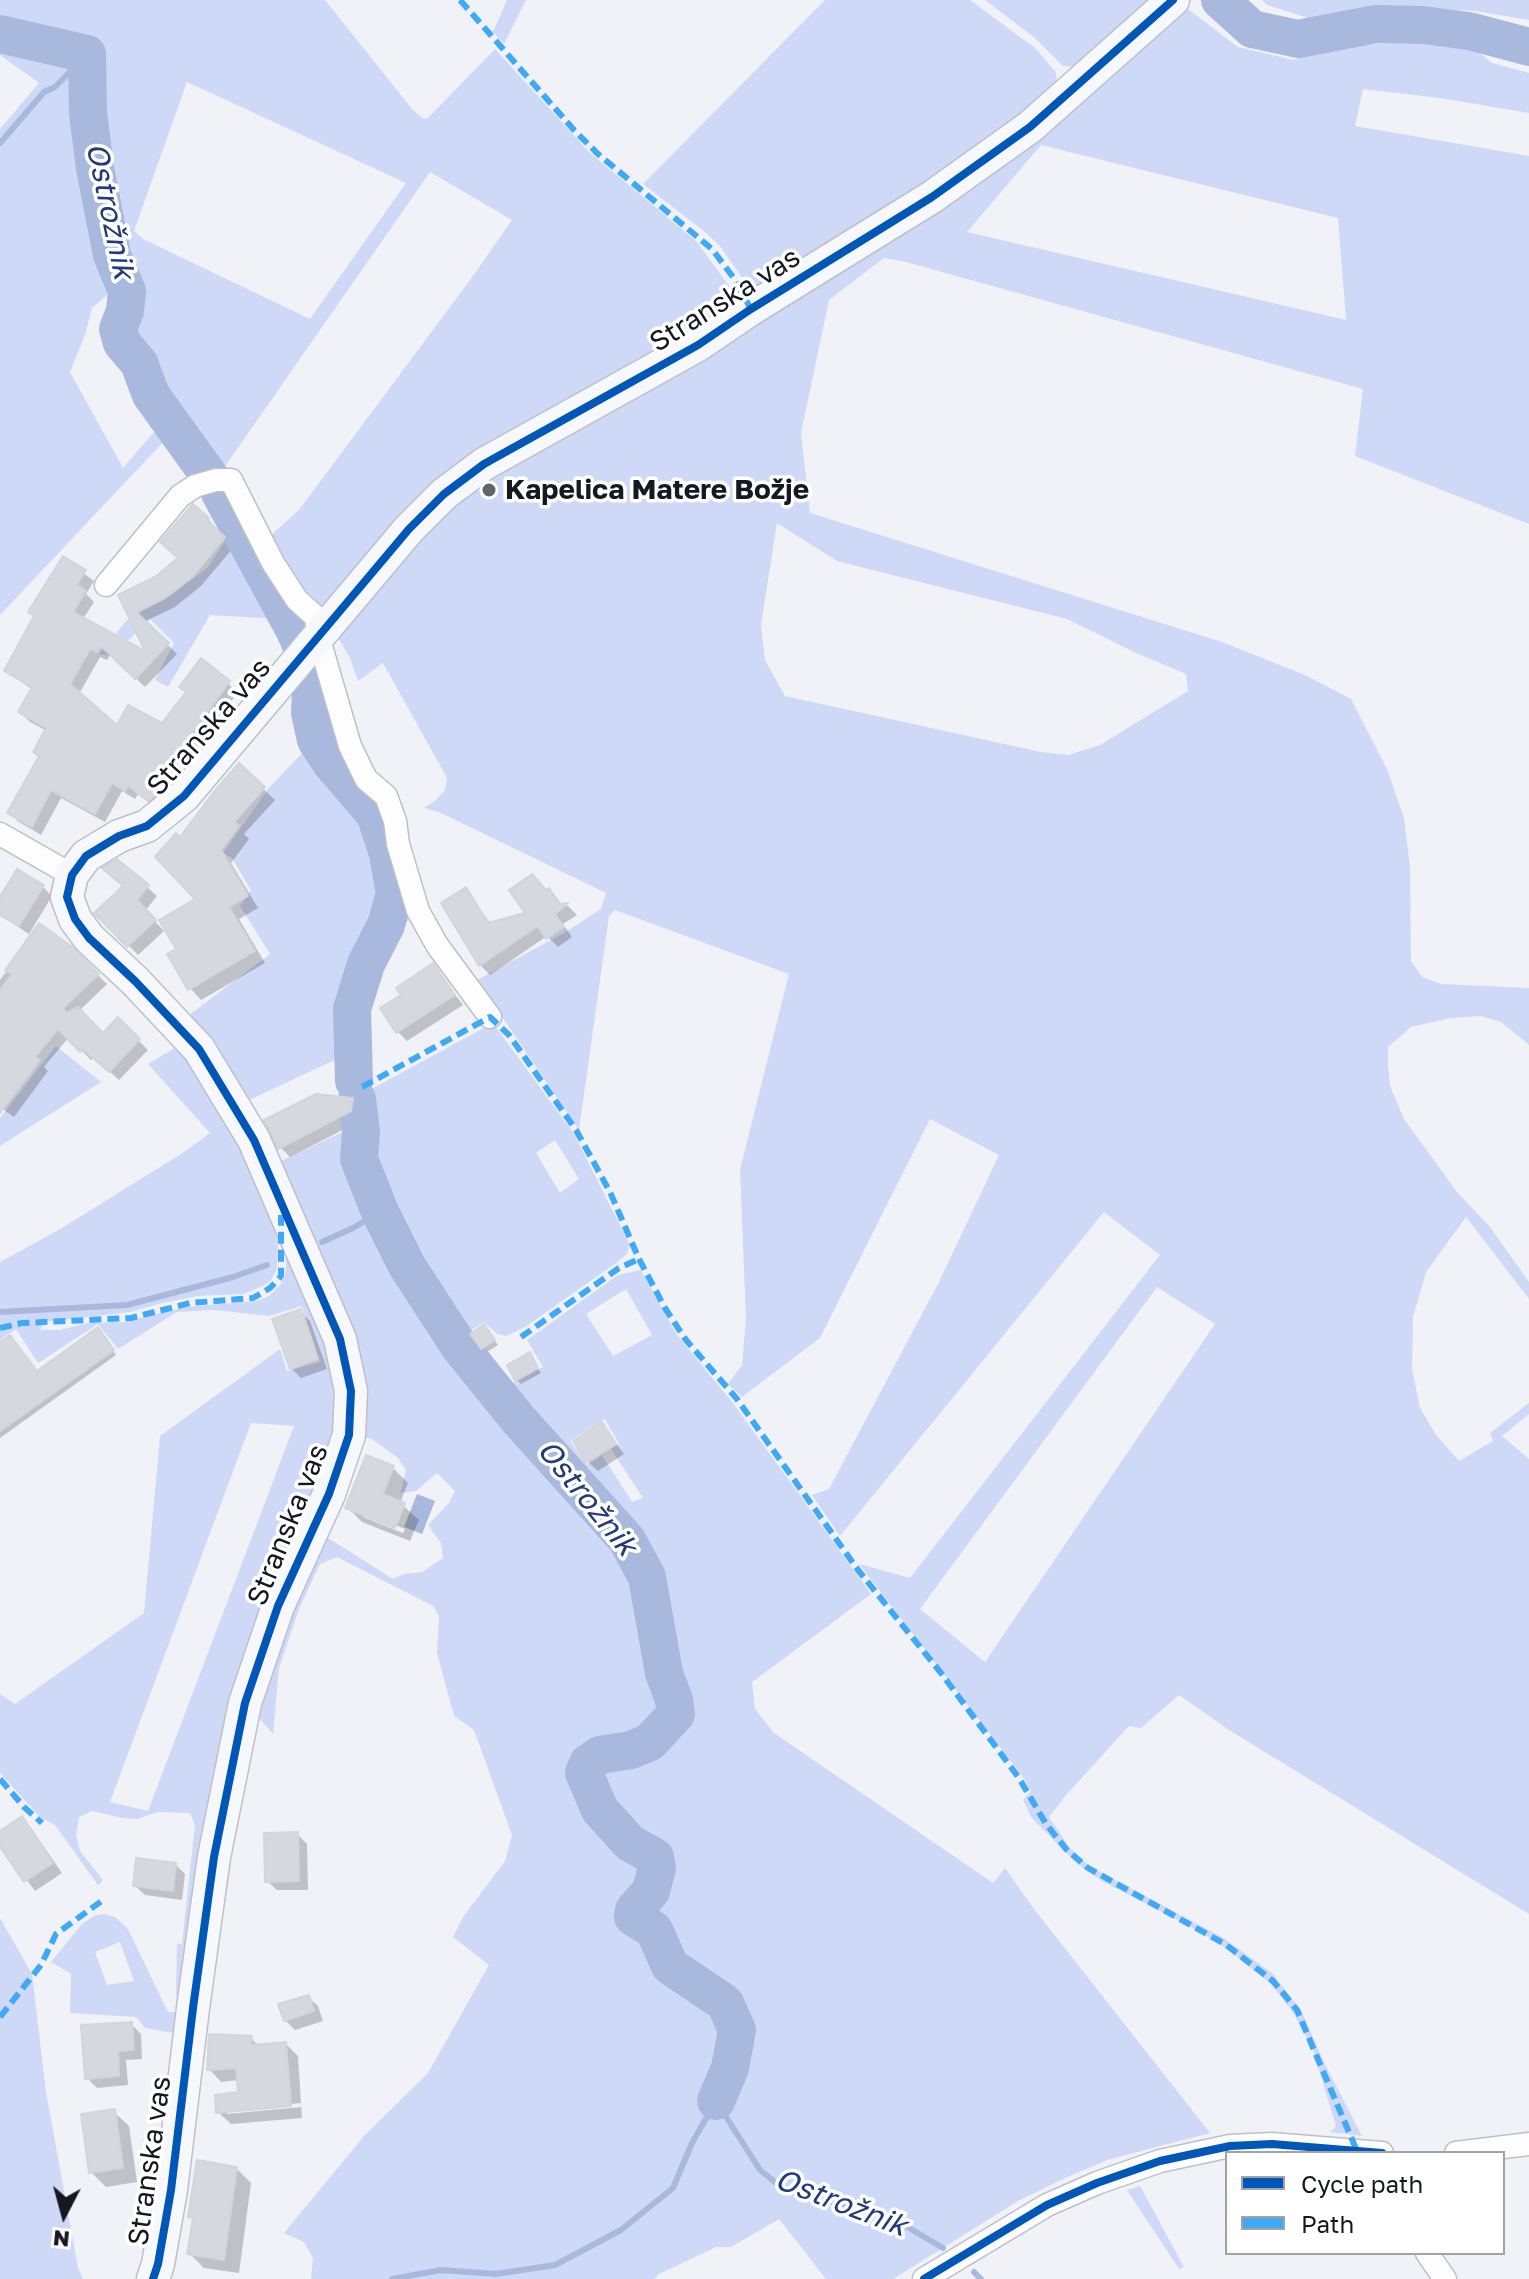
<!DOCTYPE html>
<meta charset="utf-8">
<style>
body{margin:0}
#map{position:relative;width:1529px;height:2279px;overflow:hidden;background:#f0f2f8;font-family:"Golos Text",sans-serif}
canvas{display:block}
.legend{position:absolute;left:1225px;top:2151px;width:280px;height:104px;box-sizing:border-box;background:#fff;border:2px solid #a1a3a6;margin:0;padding:10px 14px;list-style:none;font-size:24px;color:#151821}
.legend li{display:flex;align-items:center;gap:16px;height:40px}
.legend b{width:40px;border:2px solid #a1a3a6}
.north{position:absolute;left:24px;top:2175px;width:80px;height:80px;-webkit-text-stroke:6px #fff;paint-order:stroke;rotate:186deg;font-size:22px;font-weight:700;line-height:32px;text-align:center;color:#151821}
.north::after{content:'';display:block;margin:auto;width:28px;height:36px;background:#151821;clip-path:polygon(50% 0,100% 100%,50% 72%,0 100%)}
</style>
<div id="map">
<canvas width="1529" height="2279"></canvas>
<ul class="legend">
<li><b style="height:10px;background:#0057b8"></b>Cycle path</li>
<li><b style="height:10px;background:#3fa9f5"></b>Path</li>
</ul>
<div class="north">N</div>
</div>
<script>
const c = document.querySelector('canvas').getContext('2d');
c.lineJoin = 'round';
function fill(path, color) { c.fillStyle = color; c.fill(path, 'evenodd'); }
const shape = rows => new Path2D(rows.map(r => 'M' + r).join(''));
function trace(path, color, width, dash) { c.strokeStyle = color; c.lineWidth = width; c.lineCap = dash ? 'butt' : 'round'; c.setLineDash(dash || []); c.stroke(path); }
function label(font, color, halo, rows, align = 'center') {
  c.font = font + ' "Golos Text",sans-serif'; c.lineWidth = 7; c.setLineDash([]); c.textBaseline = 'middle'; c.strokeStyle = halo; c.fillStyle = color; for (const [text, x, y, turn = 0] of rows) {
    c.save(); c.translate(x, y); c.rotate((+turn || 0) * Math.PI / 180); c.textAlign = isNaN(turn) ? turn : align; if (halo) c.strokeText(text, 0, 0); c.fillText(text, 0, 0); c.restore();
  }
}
const green = shape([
 [0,0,325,0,412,109,424,119,428,118,495,49,589,152,697,242,732,290,732,309,601,388,323,608,313,605,269,537,299,510,473,276,512,220,430,172,226,465,191,478,167,438,0,615,0,129,39,83,0,55],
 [187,82,406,183,310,319,143,239,134,231],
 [107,295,118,298,111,323,110,336,117,353,160,425,123,468,70,372,85,335,92,308],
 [507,0,526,0,504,44,493,32],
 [825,0,970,0,1035,48,1055,71,1057,79,1020,119,984,147,762,289,749,287,719,245,705,232,643,184],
 [985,0,1156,0,1076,67,1063,66,1035,38],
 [1262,0,1529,0,1529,20,1475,11,1388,7,1318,21,1267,5],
 [1184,6,1238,47,1294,60,1307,54,1351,46,1417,41,1470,45,1492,63,1529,73,1529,113,1440,98,1363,89,1355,126,1529,156,1529,524,1355,456,1363,389,906,262,884,258,829,300,801,433,810,513,1222,642,1305,675,1351,699,1387,769,1404,818,1410,867,1411,961,1422,977,1441,984,1529,988,1529,1045,1501,1022,1481,1016,1451,1018,1411,1027,1388,1047,1388,1065,1390,1086,1404,1119,1457,1192,1490,1227,1529,1282,1529,1299,1466,1217,1426,1272,1413,1317,1412,1369,1420,1408,1436,1435,1459,1461,1493,1441,1490,1433,1529,1403,1529,1414,1502,1436,1529,1459,1529,1914,1229,1730,1179,1695,1141,1728,1129,1726,1067,1794,1049,1817,1070,1848,1089,1866,1222,1937,1272,1973,1301,2010,1324,2062,1362,2136,1330,2132,1336,2126,1312,2047,1292,2011,1272,1985,1227,1949,1195,1929,1102,1881,1076,1863,1031,1817,1023,1800,1031,1791,1023,1777,859,1564,910,1578,1160,1255,1104,1212,840,1536,812,1495,829,1489,939,1282,999,1155,930,1119,820,1338,742,1397,728,1384,742,1365,746,1318,740,1170,789,974,615,910,609,916,579,1130,477,980,564,933,601,909,606,893,439,812,424,808,435,801,445,790,447,778,383,663,358,681,350,658,335,633,382,576,475,484,486,499,498,492,490,476,542,444],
 [1041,145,1338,218,1346,320,967,232],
 [777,523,837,561,1067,619,1134,652,1186,674,1188,691,1100,745,1068,755,1041,752,785,696,765,660,761,625],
 [1157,1287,1215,1324,985,1662,920,1609],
 [225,490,306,622,308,635,298,647,279,619,210,615,168,687,155,680,174,643,150,619,112,656,99,654,127,620,171,595,207,568,227,538,203,493],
 [315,660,379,798,404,893,402,920,375,970,358,1011,357,1037,361,1054,358,1068,352,1074,343,1056,245,1102,189,1015,270,954,240,906,251,890,232,858,223,853,268,789,303,752,302,732,307,691,304,671],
 [495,1026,574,1134,630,1245,627,1254,616,1263,525,1327,506,1336,497,1334,484,1322,467,1333,483,1353,513,1383,543,1367,527,1340,618,1275,641,1270,677,1335,733,1403,871,1594,752,1682,755,1709,774,1733,993,1883,1005,1868,1034,1909,1210,2133,1107,2160,1063,2179,1018,2201,893,2279,826,2279,779,2219,731,2247,716,2247,659,2274,654,2279,311,2279,313,2258,304,2242,284,2233,364,2136,428,2073,489,1965,453,1937,463,1917,505,1861,512,1835,474,1730,454,1716,437,1653,439,1616,433,1606,337,1557,320,1564,299,1609,279,1668,273,1734,254,1712,270,1653,325,1536,393,1579,404,1574,422,1572,443,1558,441,1543,428,1525,449,1503,455,1491,437,1473,416,1491,400,1493,406,1470,398,1458,372,1439,359,1436,274,1164,347,1130,376,1112,364,1093,482,1029],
 [555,1140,579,1179,560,1193,536,1153],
 [626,1289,652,1335,613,1356,586,1314],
 [605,1419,619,1444,611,1449,643,1498,632,1502,602,1455,587,1465,570,1441],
 [183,1043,269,1197,278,1243,277,1269,271,1280,263,1286,243,1294,198,1296,162,1303,130,1312,43,1322,40,1330,60,1330,88,1323,124,1322,186,1307,257,1301,269,1296,280,1285,285,1275,287,1253,335,1357,335,1444,291,1555,184,1996,176,1995,177,1944,182,1944,195,1825,190,1813,157,1812,137,1819,123,1818,92,1811,79,1817,76,1836,80,1851,103,1880,98,1885,55,1825,40,1817,0,1773,0,1694,15,1704,144,1613,160,1436,280,1349,287,1371,320,1362,302,1306,270,1316,214,1310,177,1312,118,1349,98,1324,38,1363,16,1329,0,1340,0,1262,57,1231,181,1154,210,1133,148,1064],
 [251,1423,294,1426,148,1811,110,1802],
 [56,1046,101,1082,0,1146,0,1118],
 [104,1914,115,1917,128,1929,168,2012,175,2012,179,2023,179,2034,145,2028,136,2017,70,2013,71,1974,51,1962,82,1924,94,1916],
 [120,1942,134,1981,107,1985,95,1952],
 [0,1918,32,1974,46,2092,78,2268,83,2279,0,2279],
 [1140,2186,1184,2267,1179,2269,1127,2190]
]);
const water = shape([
 [417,1494,435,1501,422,1534,404,1527]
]);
const shadow = shape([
 [208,519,217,529,215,531,233,548,201,586,175,607,144,622,177,654,145,687,111,654,107,660,100,657,79,694,117,728,162,726,188,693,201,661,238,692,181,769,191,779,159,809,138,794,135,799,122,791,105,822,61,798,41,835,19,822,9,813,40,757,47,731,30,722,20,712,33,690,6,671,64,559,94,581,86,594,94,602,83,619,150,656,121,596,156,579,180,558],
 [239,766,275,800,244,834,249,839,231,863,258,908,239,919,265,963,201,1000,190,988,179,950,198,899,181,840],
 [43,887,52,896,29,934,0,915,0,901],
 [147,887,157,896,145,911,164,931,138,955,97,913],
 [465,890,491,924,528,915,549,890,563,906,568,906,577,915,563,924,572,937,558,947,547,936,490,975,480,965],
 [40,926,70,948,107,984,79,1011,103,1035,118,1020,148,1050,119,1080,94,1057,91,1060,69,1037,44,1067,48,1071,14,1117,0,1107,0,980],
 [433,966,463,1005,407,1041,397,1031,403,996],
 [352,1100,362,1110,360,1121,290,1157,280,1147],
 [301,1312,310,1321,327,1369,301,1378,291,1368],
 [488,1331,498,1345,487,1352,473,1334],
 [101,1334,116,1355,0,1438,0,1345,37,1373],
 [530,1355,541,1373,521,1384,517,1380],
 [602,1425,624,1454,598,1471,588,1462],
 [393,1468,408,1483,400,1503,419,1520,410,1541,362,1522,347,1507],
 [363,1512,405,1529,403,1533,363,1517],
 [22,1819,31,1828,62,1873,35,1891,0,1843,0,1834],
 [297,1834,307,1844,308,1890,277,1890,267,1881],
 [176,1865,185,1874,182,1900,145,1895,135,1886],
 [308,1997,318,2006,323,2021,295,2030,285,2020],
 [131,2024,141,2034,142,2059,126,2060,128,2085,97,2088,87,2078],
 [251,2038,258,2046,286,2044,298,2056,302,2118,231,2124,218,2112,241,2093,239,2080,221,2082,209,2069],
 [301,2103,301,2107,227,2114,227,2110],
 [114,2112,129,2126,137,2182,106,2187,91,2172],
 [236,2168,251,2183,239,2273,204,2268,189,2253,194,2221,190,2216]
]);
const stream = shape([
 [0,143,44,92,55,87,87,54],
 [322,1242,353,1228,380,1212],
 [0,1312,127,1305,233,1277,267,1265],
 [974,2272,981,2279],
 [392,2279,441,2270,496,2274,555,2265,621,2230,673,2188,692,2143,716,2101,760,2170,780,2186,806,2197,856,2207,894,2219,943,2248]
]);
const river = shape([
 [1220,0,1252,29,1298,39,1376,24,1423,25,1469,31,1529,47],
 [0,34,87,54,88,113,95,168,112,255,127,291,125,311,118,329,122,343,139,363,151,395,210,477],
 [220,493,295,631,312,670,310,713,316,740,331,763,375,814,388,854,395,894,386,925,366,964,352,1009,354,1081],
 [357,1099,361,1132,359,1159,380,1212,407,1266,459,1346,518,1419,627,1540,647,1577,664,1673,674,1700,676,1714,650,1742,631,1750,600,1755,588,1763,584,1773,600,1810,630,1843,655,1857,657,1868,651,1891,634,1910,633,1917,654,1930,670,1966,725,2003,737,2030,730,2068,716,2101]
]);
const building = shape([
 [193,504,209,518,207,521,225,537,192,577,165,598,136,612,169,643,135,679,101,646,97,652,90,649,70,684,117,725,128,705,162,723,186,692,179,687,201,658,230,681,172,760,183,768,171,782,148,801,128,786,125,791,112,783,95,814,51,790,32,827,7,813,39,756,33,752,46,728,18,712,32,687,4,671,34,616,28,612,63,556,86,570,77,585,86,591,73,612,145,651,118,595,155,577,178,558,160,542,193,504],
 [239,763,265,787,234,822,239,826,221,850,248,896,229,907,255,951,188,990,167,954,176,949,159,920,195,899,155,857,176,833,180,837,213,793,239,763],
 [117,859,149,885,137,900,156,920,127,947,94,913,123,886,102,868,117,859],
 [17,869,44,885,19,926,0,915,0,897,17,869],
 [532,874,546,890,549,888,560,904,568,903,555,914,564,927,546,939,538,926,479,966,441,903,466,887,488,923,525,913,509,890,532,874],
 [39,923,71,946,99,974,63,1008,67,1013,78,1007,103,1033,118,1017,140,1039,109,1072,83,1049,80,1052,58,1029,35,1057,40,1060,0,1113,0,990,12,974,5,970,39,923],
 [433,963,455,995,396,1033,380,1008,401,995,396,988,433,963],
 [316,1094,353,1098,351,1111,278,1149,264,1120,316,1094],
 [301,1309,318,1359,290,1369,272,1319,301,1309],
 [484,1324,495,1340,481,1349,470,1334,484,1324],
 [98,1327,114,1350,0,1431,0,1342,10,1335,37,1371,98,1327],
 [530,1352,538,1368,515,1381,507,1365,530,1352],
 [602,1422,616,1444,586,1463,573,1441,602,1422],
 [366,1455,394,1466,383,1494,405,1503,395,1528,345,1508,366,1455],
 [22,1816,53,1863,24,1882,0,1847,0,1831,22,1816],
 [298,1832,299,1881,265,1882,264,1833,298,1832],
 [136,1858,176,1863,173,1891,133,1886,136,1858],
 [309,1995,314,2011,284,2021,278,2004,309,1995],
 [132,2022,134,2050,118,2051,119,2076,85,2079,81,2025,132,2022],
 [209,2034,252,2036,251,2045,286,2042,291,2106,216,2113,215,2095,238,2092,236,2068,207,2070,209,2034],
 [115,2109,123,2168,89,2173,81,2114,115,2109],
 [197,2160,237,2167,224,2260,187,2254,193,2218,188,2217,197,2160]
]);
const street = shape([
 [106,585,180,496,195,486,216,480,231,480,273,563,297,600,316,617,318,636,350,746,366,779,386,796,395,821,398,844,418,911,437,945,490,1017],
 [0,834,72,875],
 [1456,2153,1529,2144],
 [1427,2253,1445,2279],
 [924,2279,1047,2205,1097,2183,1160,2161,1230,2146,1272,2144,1382,2153]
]);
const secondary = shape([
 [153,2279,158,2264,171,2190,193,2008,214,1857,245,1703,278,1606,329,1494,349,1435,351,1391,340,1339,254,1140,199,1049,135,981,89,938,75,919,67,897,72,875,86,856,119,836,147,826,184,796,409,529,444,494,484,464,698,345,751,309,932,197,1030,127,1173,0]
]);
const quiet = shape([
 [460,0,574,130,598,154,712,249,733,277,751,309],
 [362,1087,490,1017,509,1035,576,1130,610,1192,639,1259,665,1308,686,1340,737,1399,858,1570,941,1673,1019,1778,1046,1824,1066,1849,1088,1868,1225,1944,1273,1981,1297,2010,1357,2151],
 [0,1328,22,1323,131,1318,190,1303,253,1298,270,1288,281,1276,281,1215],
 [521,1337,619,1268,639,1259],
 [0,1779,24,1807,42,1823],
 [0,2017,41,1965,56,1934,103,1900]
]);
const cycleway = shape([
 [153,2279,158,2264,171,2190,193,2008,214,1857,245,1703,278,1606,329,1494,349,1435,351,1391,340,1339,254,1140,199,1049,135,981,89,938,75,919,67,897,72,875,86,856,119,836,147,826,184,796,409,529,444,494,484,464,698,345,751,309,932,197,1030,127,1173,0],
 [924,2279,1047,2205,1097,2183,1160,2161,1230,2146,1272,2144,1382,2153]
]);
const markers = [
 [489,490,8,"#62646c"]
];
const streetNames = [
 ["Stranska vas",725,300,-32],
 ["Stranska vas",209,727,-49],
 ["Stranska vas",288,1525,-68],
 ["Stranska vas",150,2161,-82]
];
const poiNames = [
 ["Kapelica Matere Božje",505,490]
];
const waterNames = [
 ["Ostrožnik",110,211,78],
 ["Ostrožnik",587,1498,51],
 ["Ostrožnik",841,2203,21]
];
fill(green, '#cdd9f6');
fill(water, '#a9b9dd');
fill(shadow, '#0003');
trace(stream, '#a9b9dd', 6);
trace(river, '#a9b9dd', 38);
fill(building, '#d5d8df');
trace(building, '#d2d5dc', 2);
trace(street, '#bdc0c7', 25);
trace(secondary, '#bdc0c7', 35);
trace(street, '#fdfdfe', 22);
trace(secondary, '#f7f8fb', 32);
trace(quiet, '#3fa9f5', 6, [12, 6]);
trace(cycleway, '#0057b8', 8);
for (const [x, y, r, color] of markers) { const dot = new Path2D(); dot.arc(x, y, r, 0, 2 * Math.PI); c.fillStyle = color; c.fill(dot); trace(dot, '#fff', 3); }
label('28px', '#151821', '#fff', streetNames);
label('bold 28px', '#151821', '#fff', poiNames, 'left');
label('italic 30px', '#253b77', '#fff', waterNames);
</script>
